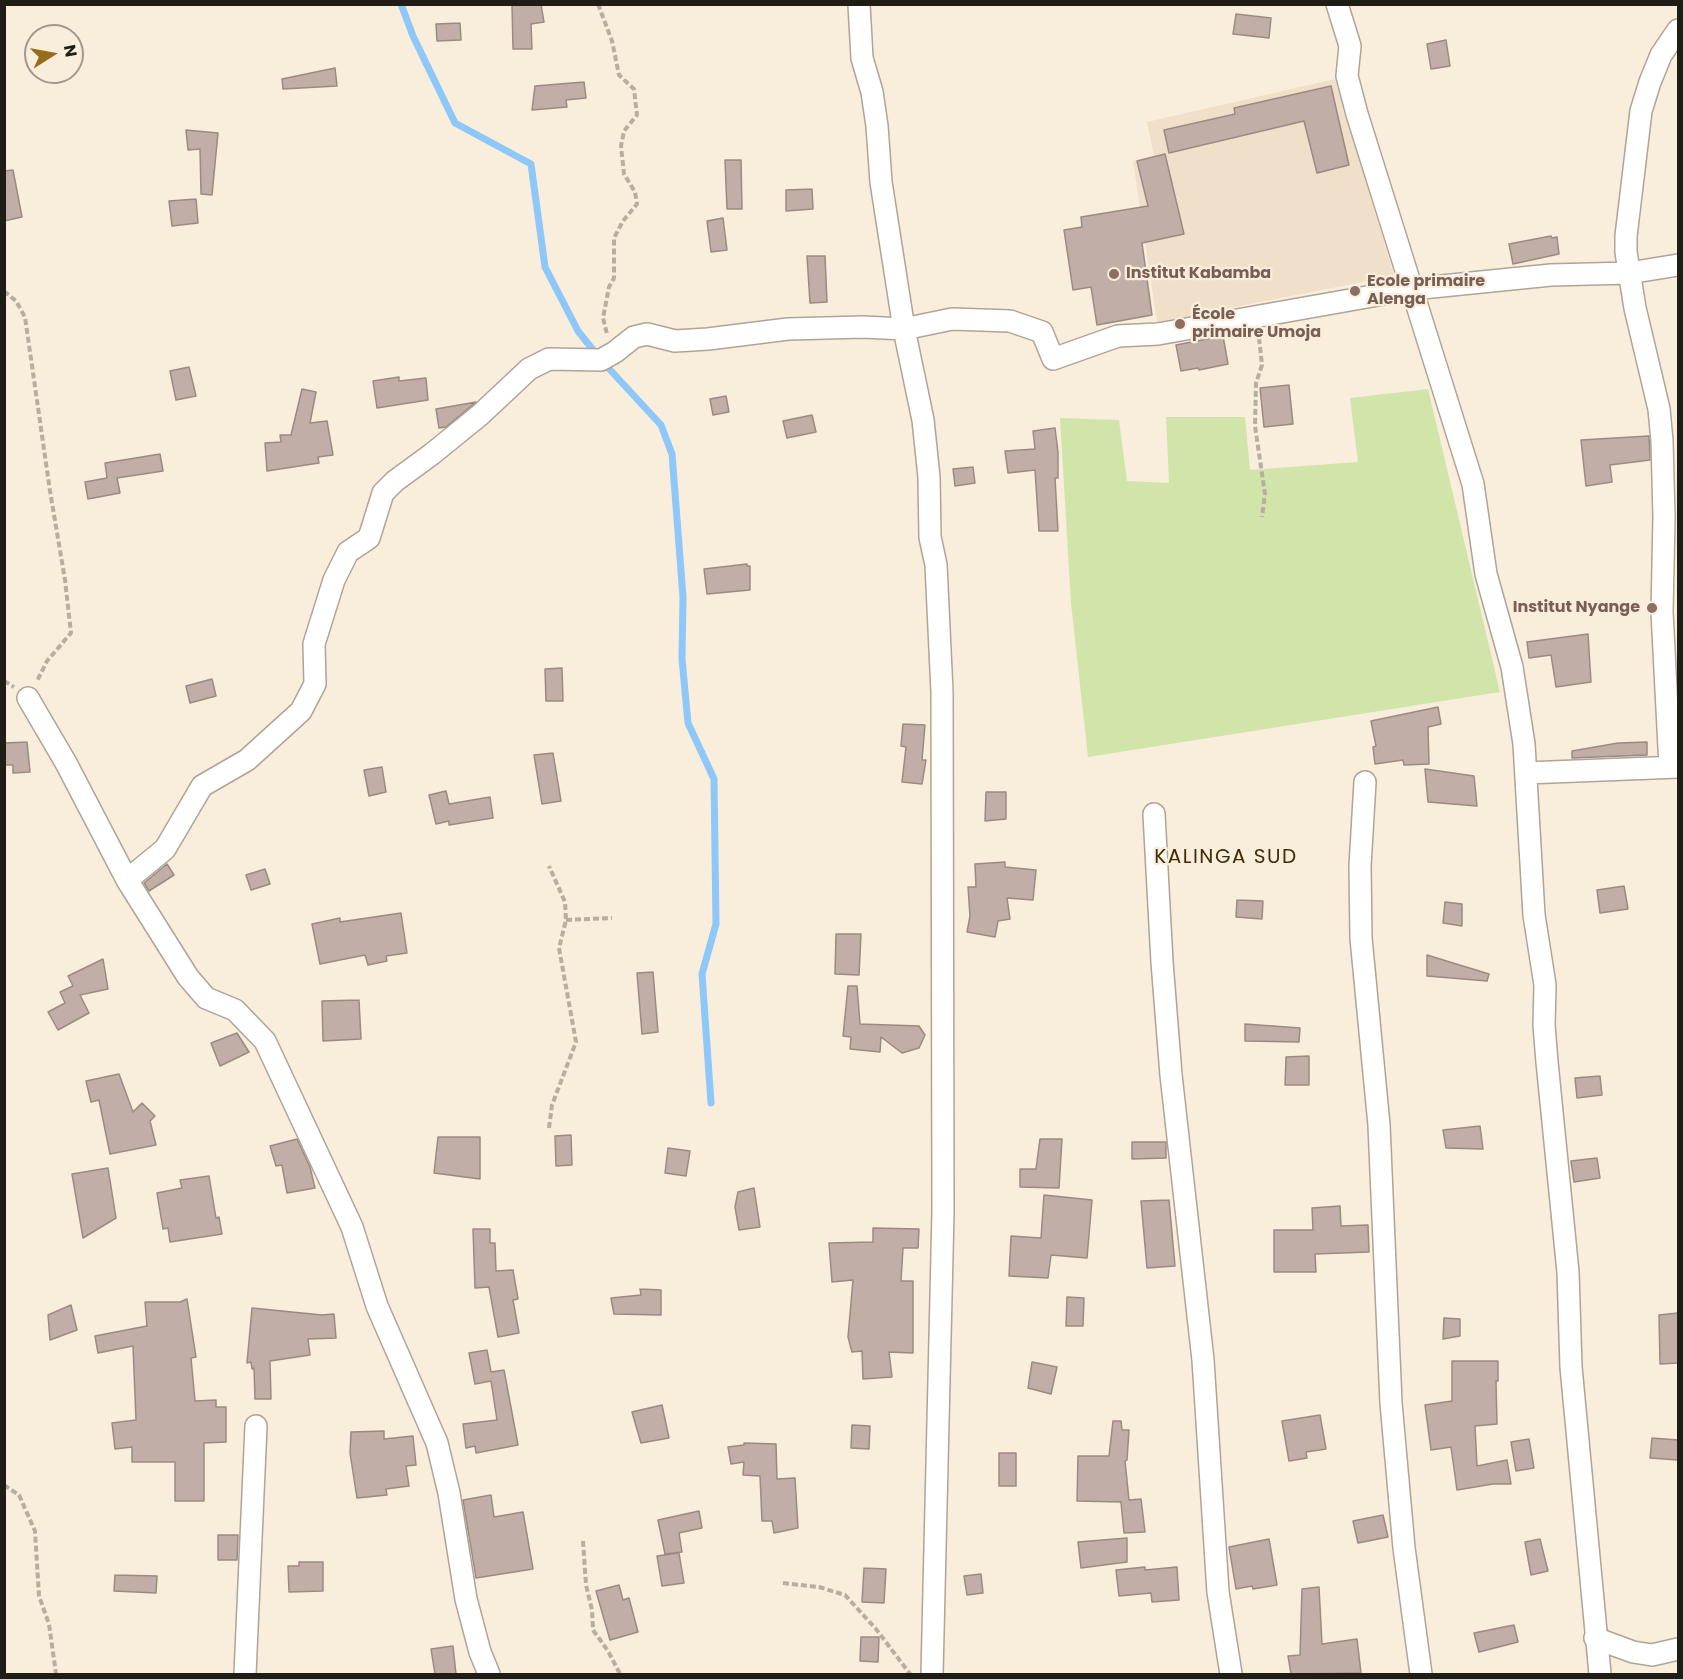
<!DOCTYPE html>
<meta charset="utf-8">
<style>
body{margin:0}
#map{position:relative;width:1683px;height:1679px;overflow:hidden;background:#f9eddc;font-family:Poppins,sans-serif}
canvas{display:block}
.frame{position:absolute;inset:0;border:6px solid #201c16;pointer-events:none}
.north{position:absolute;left:24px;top:24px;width:60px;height:60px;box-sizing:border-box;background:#f9eddc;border:2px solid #a2998d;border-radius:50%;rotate:79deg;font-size:16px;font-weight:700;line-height:24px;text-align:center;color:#201c16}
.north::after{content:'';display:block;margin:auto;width:21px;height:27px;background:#976d1a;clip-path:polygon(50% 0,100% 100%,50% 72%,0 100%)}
</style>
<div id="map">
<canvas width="1683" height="1679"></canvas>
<div class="frame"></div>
<div class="north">N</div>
</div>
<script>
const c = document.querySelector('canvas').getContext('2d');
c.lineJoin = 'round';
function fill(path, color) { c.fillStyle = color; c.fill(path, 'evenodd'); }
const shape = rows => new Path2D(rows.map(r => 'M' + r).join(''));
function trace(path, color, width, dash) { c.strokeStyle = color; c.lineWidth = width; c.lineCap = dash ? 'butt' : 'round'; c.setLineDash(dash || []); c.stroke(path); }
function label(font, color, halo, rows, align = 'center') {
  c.font = font + ' Poppins,sans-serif'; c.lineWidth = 4.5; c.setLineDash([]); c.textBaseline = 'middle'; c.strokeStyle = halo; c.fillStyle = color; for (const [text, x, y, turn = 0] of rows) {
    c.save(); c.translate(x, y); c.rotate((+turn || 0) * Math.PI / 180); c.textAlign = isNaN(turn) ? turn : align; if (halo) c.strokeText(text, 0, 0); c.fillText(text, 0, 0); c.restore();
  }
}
const built = shape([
 [1335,79,1394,276,1157,322,1133,161,1154,156,1147,122]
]);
const green = shape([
 [1428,389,1500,692,1088,757,1071,603,1060,418,1119,420,1127,481,1169,483,1166,417,1245,417,1250,470,1358,462,1350,398]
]);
const stream = shape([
 [401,4,413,36,455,123,531,164,545,267,578,331,601,360,661,425,672,454,683,597,682,659,688,723,714,779,716,924,702,974,711,1103]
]);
const building = shape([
 [512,4,541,4,544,22,531,24,532,49,513,49,512,4],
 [1236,14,1271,18,1269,38,1233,34,1236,14],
 [460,23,461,40,437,41,436,24,460,23],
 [1446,40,1450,66,1431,69,1427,44,1446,40],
 [335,68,337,86,283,89,282,79,335,68],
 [584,82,586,98,566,100,567,107,532,110,535,86,584,82],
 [1331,86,1349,165,1317,173,1304,121,1169,153,1164,130,1235,114,1234,108,1331,86],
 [186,130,218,133,212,195,201,194,200,149,188,150,186,130],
 [1165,154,1184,234,1142,243,1152,315,1097,325,1091,287,1073,290,1064,230,1082,227,1081,217,1148,206,1137,161,1165,154],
 [725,160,741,160,742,209,727,209,725,160],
 [13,170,22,217,4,221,4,171,13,170],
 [812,189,813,209,786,211,786,190,812,189],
 [196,199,198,223,172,226,169,201,196,199],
 [723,218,727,250,711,252,707,221,723,218],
 [1551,236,1552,238,1557,237,1559,254,1513,264,1509,244,1551,236],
 [807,256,825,256,827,302,810,303,807,256],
 [1223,336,1228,364,1199,370,1198,368,1181,371,1176,345,1223,336],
 [189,367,196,396,176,400,170,371,189,367],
 [399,377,399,381,426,378,428,400,377,408,373,381,399,377],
 [1289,385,1293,424,1264,427,1260,388,1289,385],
 [302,389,316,392,310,423,327,421,333,455,318,457,319,463,267,471,265,443,281,442,280,435,291,435,302,389],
 [726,396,729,412,713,415,710,399,726,396],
 [476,402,446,427,439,428,436,409,476,402],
 [812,415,816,432,787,438,783,421,812,415],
 [1055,428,1058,452,1058,478,1055,478,1058,531,1039,531,1035,470,1008,473,1005,451,1035,449,1033,431,1055,428],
 [1649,436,1650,460,1610,465,1612,482,1586,486,1581,440,1649,436],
 [160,454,163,471,117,478,120,493,88,499,85,482,107,478,105,463,160,454],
 [973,467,975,483,955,486,953,469,973,467],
 [747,564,747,566,750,566,750,590,707,594,704,569,747,564],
 [1588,634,1591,682,1556,687,1551,655,1529,658,1527,642,1588,634],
 [562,668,563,701,546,701,545,669,562,668],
 [212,679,216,696,190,703,186,686,212,679],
 [1438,707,1441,724,1428,727,1429,764,1404,765,1403,760,1375,764,1373,747,1376,746,1371,721,1438,707],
 [903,724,925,725,922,760,926,760,922,784,902,782,906,747,901,746,903,724],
 [27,742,30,772,13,773,13,765,4,765,4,743,27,742],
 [1647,742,1647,755,1572,758,1572,751,1618,743,1647,742],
 [553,753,561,801,542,804,534,755,553,753],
 [382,767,386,792,369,796,364,770,382,767],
 [1425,769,1474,776,1477,806,1428,802,1425,769],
 [446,791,449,804,490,797,493,818,449,825,449,821,436,824,429,795,446,791],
 [986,792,1006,792,1006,819,985,821,986,792],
 [1005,862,1005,867,1036,870,1033,900,1007,898,1010,919,998,921,995,937,967,932,970,916,968,887,976,887,975,864,1005,862],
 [167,864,174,875,149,891,144,883,167,864],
 [265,869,270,884,251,890,246,875,265,869],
 [1624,886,1628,909,1600,913,1597,890,1624,886],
 [1237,900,1263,901,1262,919,1236,917,1237,900],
 [1445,902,1462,904,1462,926,1443,923,1445,902],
 [401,913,407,953,386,956,387,961,368,965,365,955,320,964,312,924,340,918,340,922,401,913],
 [836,934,861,934,859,975,835,974,836,934],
 [1427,955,1489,974,1487,981,1427,976,1427,955],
 [103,959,108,989,80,995,89,1013,58,1030,48,1012,65,1003,60,992,73,986,68,976,103,959],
 [653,972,658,1032,642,1034,637,973,653,972],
 [848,986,857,986,860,1024,919,1026,925,1035,919,1048,902,1053,881,1037,880,1052,850,1049,851,1037,843,1036,848,986],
 [359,1000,361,1039,323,1041,322,1001,359,1000],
 [1245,1024,1300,1028,1299,1042,1245,1041,1245,1024],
 [237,1033,249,1052,220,1066,211,1043,237,1033],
 [1309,1056,1309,1085,1285,1085,1286,1057,1309,1056],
 [119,1074,133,1112,142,1103,155,1116,150,1121,156,1145,110,1154,99,1100,91,1102,86,1081,119,1074],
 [1600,1076,1602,1095,1577,1098,1575,1078,1600,1076],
 [1480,1126,1483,1149,1446,1148,1443,1130,1480,1126],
 [571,1135,572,1165,556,1166,555,1136,571,1135],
 [438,1137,480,1137,480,1179,434,1173,438,1137],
 [297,1139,310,1167,315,1188,287,1193,282,1165,276,1166,270,1146,297,1139],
 [1040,1139,1062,1139,1059,1188,1020,1187,1020,1169,1036,1169,1040,1139],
 [1132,1142,1166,1142,1166,1158,1132,1159,1132,1142],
 [668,1148,690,1151,686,1176,665,1173,668,1148],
 [1597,1158,1600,1178,1574,1182,1571,1161,1597,1158],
 [108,1168,116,1218,83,1238,72,1174,108,1168],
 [209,1176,216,1218,219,1217,222,1234,170,1242,168,1228,163,1229,157,1193,182,1188,180,1180,209,1176],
 [754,1188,760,1227,739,1230,735,1207,738,1192,754,1188],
 [1044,1195,1092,1200,1087,1258,1051,1255,1048,1278,1009,1276,1011,1236,1041,1238,1044,1195],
 [1169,1200,1175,1266,1147,1268,1141,1201,1169,1200],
 [1340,1206,1341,1226,1368,1225,1369,1252,1315,1254,1316,1272,1274,1272,1274,1230,1313,1230,1312,1208,1340,1206],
 [873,1228,919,1229,918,1248,903,1248,901,1281,913,1281,913,1353,889,1352,892,1377,863,1379,862,1351,852,1352,848,1337,853,1280,832,1282,829,1243,873,1242,873,1228],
 [473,1229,490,1229,490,1243,495,1243,496,1271,513,1270,518,1299,513,1300,519,1333,498,1337,489,1287,475,1288,473,1229],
 [640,1289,661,1290,661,1315,614,1314,611,1298,641,1295,640,1289],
 [1067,1297,1084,1298,1083,1326,1066,1326,1067,1297],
 [187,1299,196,1357,191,1358,195,1401,216,1400,216,1407,226,1407,226,1442,204,1443,204,1501,175,1501,175,1462,132,1462,132,1447,115,1449,112,1423,136,1420,133,1346,98,1353,95,1336,147,1326,145,1302,180,1302,187,1299],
 [71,1305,77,1330,50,1340,48,1315,71,1305],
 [252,1308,322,1315,334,1314,336,1338,308,1339,310,1355,270,1361,271,1399,255,1399,254,1368,252,1369,251,1362,247,1363,252,1308],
 [1678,1313,1678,1363,1660,1364,1659,1315,1678,1313],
 [1444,1318,1460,1319,1460,1336,1443,1339,1444,1318],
 [487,1350,491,1372,504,1370,518,1445,476,1453,475,1446,466,1448,463,1424,497,1420,491,1381,475,1384,469,1353,487,1350],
 [1452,1361,1498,1361,1498,1381,1496,1381,1497,1424,1475,1426,1477,1466,1507,1460,1511,1484,1493,1484,1457,1490,1451,1447,1431,1450,1425,1405,1452,1401,1452,1361],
 [1032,1362,1057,1367,1051,1394,1028,1388,1032,1362],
 [662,1405,669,1438,641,1443,632,1412,662,1405],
 [1320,1415,1326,1449,1306,1452,1307,1458,1289,1461,1282,1421,1320,1415],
 [1113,1421,1121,1421,1122,1430,1129,1430,1127,1460,1125,1461,1129,1500,1141,1499,1145,1532,1124,1533,1121,1502,1077,1501,1078,1456,1109,1456,1113,1421],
 [852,1425,870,1426,869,1449,851,1448,852,1425],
 [384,1431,384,1439,413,1436,416,1465,406,1466,409,1486,386,1489,387,1495,357,1498,350,1453,351,1432,384,1431],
 [1652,1438,1678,1440,1678,1460,1650,1458,1652,1438],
 [1529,1439,1534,1468,1516,1471,1511,1442,1529,1439],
 [744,1443,776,1444,777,1479,795,1478,798,1528,774,1533,772,1521,762,1521,760,1476,743,1475,744,1462,731,1464,728,1447,744,1445,744,1443],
 [999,1453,1016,1453,1016,1486,999,1486,999,1453],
 [491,1495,494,1517,523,1512,533,1569,476,1578,463,1500,491,1495],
 [699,1511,702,1528,679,1533,682,1552,665,1554,658,1520,699,1511],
 [1383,1515,1388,1537,1358,1543,1353,1521,1383,1515],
 [218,1535,238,1535,237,1560,218,1560,218,1535],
 [1127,1538,1127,1562,1081,1568,1078,1542,1127,1538],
 [1269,1539,1277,1585,1253,1589,1252,1586,1236,1589,1229,1547,1269,1539],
 [1540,1539,1548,1571,1531,1575,1525,1542,1540,1539],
 [679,1553,684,1583,662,1586,657,1556,679,1553],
 [299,1562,323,1562,323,1591,289,1592,288,1566,299,1566,299,1562],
 [1145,1567,1145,1570,1177,1567,1179,1600,1152,1602,1151,1593,1119,1596,1116,1570,1145,1567],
 [864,1568,886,1569,884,1603,862,1602,864,1568],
 [981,1574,983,1593,967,1595,964,1576,981,1574],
 [115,1575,157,1576,156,1593,114,1591,115,1575],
 [619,1585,623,1600,629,1598,638,1632,610,1640,596,1591,619,1585],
 [1319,1587,1322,1644,1357,1639,1361,1673,1291,1674,1288,1656,1300,1655,1302,1589,1319,1587],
 [1514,1625,1518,1642,1479,1652,1474,1633,1514,1625],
 [861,1637,879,1637,878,1662,860,1661,861,1637],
 [453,1646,456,1674,435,1674,431,1649,453,1646]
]);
const path = shape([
 [598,4,612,41,619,75,634,89,637,115,624,131,621,146,624,174,635,192,637,204,623,221,614,238,614,278,609,287,603,318,607,334],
 [4,291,16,301,25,317,50,491,65,580,71,633,47,661,37,681],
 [1259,338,1262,365,1256,383,1255,426,1265,494,1262,517],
 [4,681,14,687],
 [566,920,612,918],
 [549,1128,552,1105,576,1042,559,948,566,920,565,902,549,866],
 [4,1485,19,1495,35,1531,39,1596,49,1624,56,1674],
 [583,1541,586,1585,592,1610,593,1630,608,1651,620,1674],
 [783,1583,819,1587,845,1595,876,1629,910,1674]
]);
const minor = shape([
 [859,4,862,58,872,92,877,126,881,182,904,329,923,420,929,477,930,537,936,565,942,692,943,1212,932,1674],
 [1337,4,1350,46,1347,76,1357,114,1473,484,1486,574,1512,667,1524,744,1534,915,1545,985,1544,1025,1547,1062,1568,1272,1571,1367,1600,1674],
 [28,698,66,763,127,880,188,977,206,998,235,1010,265,1041,352,1227,377,1306,437,1443,449,1493,466,1599,480,1652,489,1674],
 [1670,767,1662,612,1664,517,1662,441,1659,409,1635,308,1626,252,1626,236,1641,111,1650,82,1661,55,1678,30],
 [1526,773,1678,767],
 [1365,782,1360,866,1361,938,1379,1125,1391,1403,1404,1548,1421,1674],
 [1154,814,1162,962,1171,1075,1203,1360,1218,1592,1231,1674],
 [127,880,165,849,202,786,247,760,301,711,315,684,314,644,334,580,348,552,369,538,383,493,395,481,432,454,480,415,529,369,549,359,601,360,615,352,634,337,647,334,675,341,708,339,788,329,863,327,904,329,952,319,1010,321,1042,332,1053,359,1118,336,1158,334,1412,289,1551,275,1629,273,1678,265],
 [1595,1638,1633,1652,1652,1655,1678,1649],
 [245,1674,256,1426]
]);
const markers = [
 [1114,274,6,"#8d6e63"],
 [1355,291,6,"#8d6e63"],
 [1180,324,6,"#8d6e63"],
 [1652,608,6,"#8d6e63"]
];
const educationNames = [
 ["Institut Kabamba",1126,274],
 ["Ecole primaire",1367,282],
 ["Alenga",1367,300],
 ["École",1192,315],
 ["primaire Umoja",1192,333],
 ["Institut Nyange",1640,608,"right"]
];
const quarterNames = [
 ["KALINGA SUD",1226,858]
];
fill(built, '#f0e0c9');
fill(green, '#d1e5ab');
trace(stream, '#8ec8f8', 7);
fill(building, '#c1aea6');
trace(building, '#9c8a82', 1.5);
trace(minor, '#afa495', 24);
trace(path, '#b7aea0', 4, [6, 3]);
trace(minor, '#fff', 21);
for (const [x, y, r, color] of markers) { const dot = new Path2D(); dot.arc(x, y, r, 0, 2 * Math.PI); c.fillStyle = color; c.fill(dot); trace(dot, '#f9eddc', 2); }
label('bold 16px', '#785e54', '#f9eddc', educationNames, 'left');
c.letterSpacing = '1.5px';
label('20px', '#402c05', '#f9eddc', quarterNames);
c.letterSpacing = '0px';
</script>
